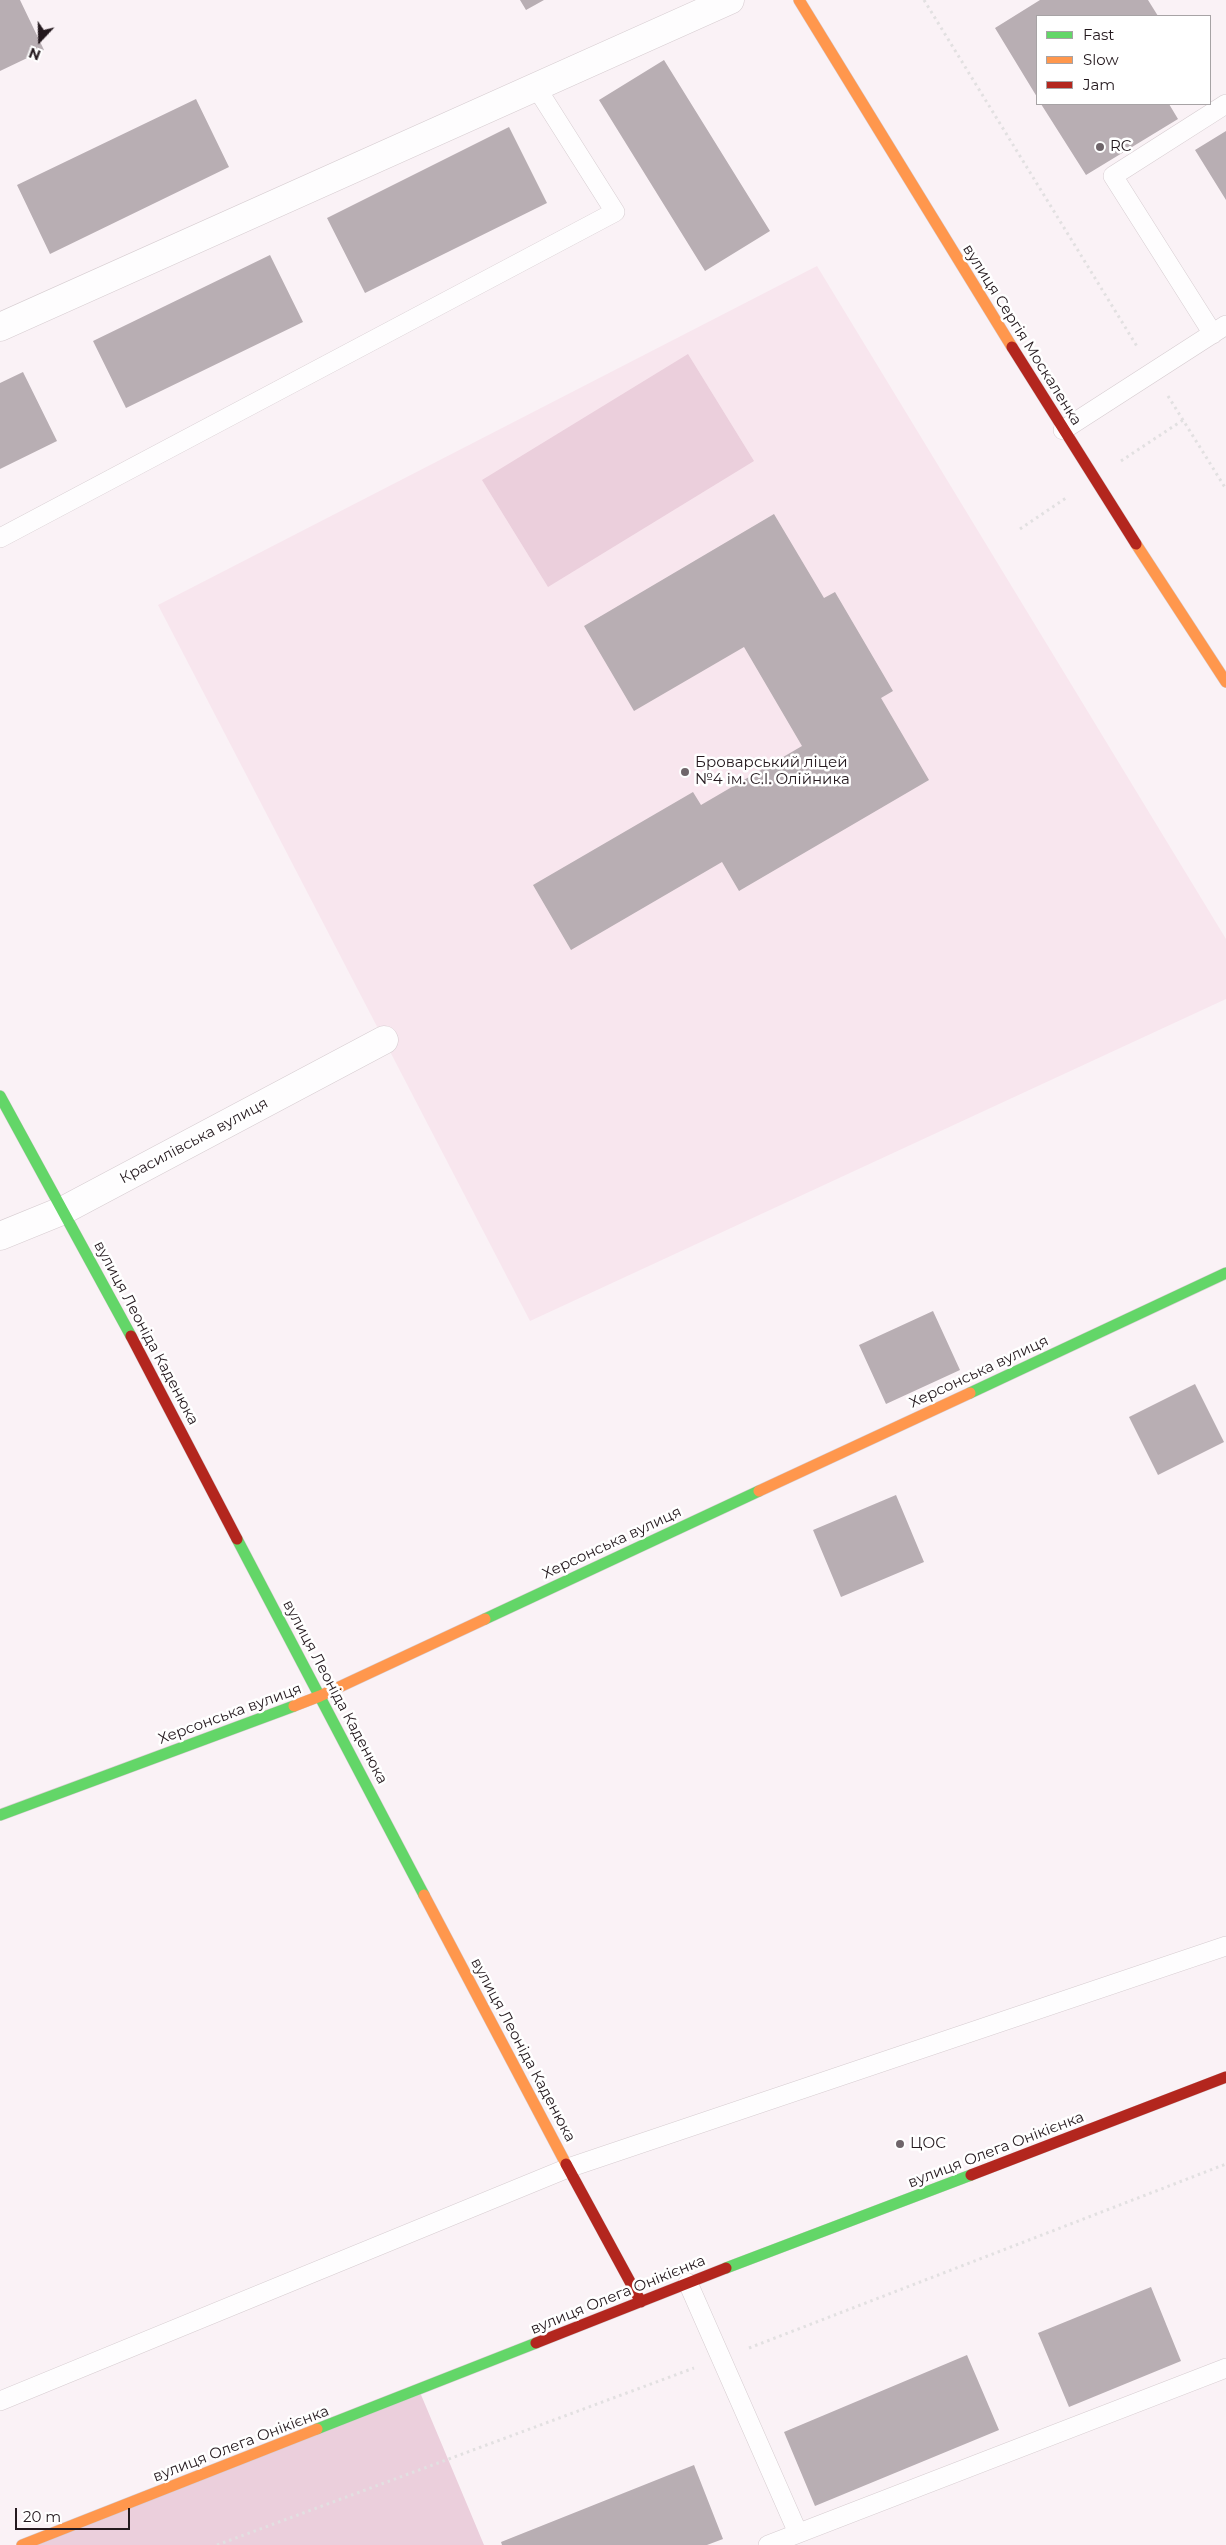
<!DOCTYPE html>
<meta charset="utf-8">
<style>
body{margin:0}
#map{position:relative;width:1226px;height:2545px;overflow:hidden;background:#faf2f6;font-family:Montserrat,sans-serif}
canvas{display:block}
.legend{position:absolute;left:1036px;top:15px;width:175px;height:90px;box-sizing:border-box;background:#fff;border:1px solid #a7a3a5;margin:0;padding:6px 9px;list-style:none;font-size:15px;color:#24191e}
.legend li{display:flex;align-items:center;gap:10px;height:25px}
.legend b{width:25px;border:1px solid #a7a3a5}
.north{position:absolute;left:15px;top:15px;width:50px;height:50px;-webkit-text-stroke:4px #fff;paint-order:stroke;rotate:201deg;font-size:14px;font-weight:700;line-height:20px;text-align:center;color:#24191e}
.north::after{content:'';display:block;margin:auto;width:18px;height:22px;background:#24191e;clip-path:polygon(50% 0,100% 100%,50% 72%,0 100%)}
.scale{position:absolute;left:15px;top:2508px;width:115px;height:22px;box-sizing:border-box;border:2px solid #24191e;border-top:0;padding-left:6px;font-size:15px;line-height:18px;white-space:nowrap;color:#24191e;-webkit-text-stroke:4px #fff;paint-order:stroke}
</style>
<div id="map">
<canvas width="1226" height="2545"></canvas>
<ul class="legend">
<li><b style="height:6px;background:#63d668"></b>Fast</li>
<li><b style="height:6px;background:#ff974d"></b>Slow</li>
<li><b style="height:6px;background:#b3261e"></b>Jam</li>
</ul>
<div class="north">N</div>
<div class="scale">20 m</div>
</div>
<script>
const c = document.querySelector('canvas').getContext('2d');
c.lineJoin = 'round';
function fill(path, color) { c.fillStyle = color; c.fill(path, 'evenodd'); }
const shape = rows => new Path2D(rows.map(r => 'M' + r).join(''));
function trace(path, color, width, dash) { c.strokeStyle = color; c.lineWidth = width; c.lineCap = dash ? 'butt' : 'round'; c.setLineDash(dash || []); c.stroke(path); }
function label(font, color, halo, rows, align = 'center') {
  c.font = font + ' Montserrat,sans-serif'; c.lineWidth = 5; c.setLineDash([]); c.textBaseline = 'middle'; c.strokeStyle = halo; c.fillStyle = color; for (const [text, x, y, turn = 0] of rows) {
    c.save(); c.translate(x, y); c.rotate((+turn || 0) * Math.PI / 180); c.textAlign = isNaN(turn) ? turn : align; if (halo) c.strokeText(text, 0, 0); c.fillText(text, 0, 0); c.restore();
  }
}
const built = shape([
 [817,266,1226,939,1226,999,530,1321,158,605]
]);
const green = shape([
 [688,354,754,461,548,587,482,480],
 [419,2390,484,2545,22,2545]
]);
const building = shape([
 [0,0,20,0,44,50,0,71],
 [520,0,544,0,526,10],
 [1040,0,1148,0,1158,16,1037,16,1037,97,995,28],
 [664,60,770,231,705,271,599,100],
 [196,99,229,167,50,254,17,185],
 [1041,104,1169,104,1178,119,1086,175],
 [509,127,547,203,365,293,327,218],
 [1226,131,1226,200,1195,150],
 [270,255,303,322,126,408,93,341],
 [23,372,57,441,0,469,0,383],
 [774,514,824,598,835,592,893,691,881,698,929,780,739,891,722,862,571,950,533,885,693,792,701,805,802,746,744,647,634,711,584,626],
 [933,1311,960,1370,886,1404,859,1345],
 [1195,1384,1224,1442,1158,1475,1129,1417],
 [896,1495,924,1562,841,1597,813,1530],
 [1151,2287,1181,2361,1069,2407,1038,2333],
 [967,2355,999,2430,815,2506,784,2432],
 [694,2465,723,2539,707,2545,502,2545,501,2542]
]);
const path = shape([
 [924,0,1138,348],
 [1168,396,1226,489],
 [1121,461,1183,420],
 [1020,529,1066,498],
 [749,2348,1226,2164],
 [217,2545,694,2368]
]);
const lane = shape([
 [1213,334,1113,176,1226,104],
 [1063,430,1226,325],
 [0,538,615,212,536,87],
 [688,2283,798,2533],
 [0,2401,568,2168,1226,1946],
 [768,2545,1226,2368]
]);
const street = shape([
 [0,327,730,0],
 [0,1236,64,1210,384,1040]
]);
const fast = shape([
 [0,1096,131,1336],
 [970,1393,1226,1273],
 [237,1539,424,1895],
 [485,1619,759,1491],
 [0,1815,294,1706],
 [726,2268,971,2175],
 [317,2429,536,2343]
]);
const slow = shape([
 [799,0,1012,347],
 [1136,544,1226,682],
 [759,1491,970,1393],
 [294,1706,320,1696,485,1619],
 [424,1895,566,2164],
 [22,2545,317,2429]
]);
const jam = shape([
 [1012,347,1136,544],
 [131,1336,237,1539],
 [566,2164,641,2302],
 [971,2175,1226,2077],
 [536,2343,726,2268]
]);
const markers = [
 [1100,147,5,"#6f656a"],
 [685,772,5,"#6f656a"],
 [900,2144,5,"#6f656a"]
];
const poiNames = [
 ["RC",1110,147],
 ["Броварський ліцей",695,763],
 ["№4 ім. С.І. Олійника",695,780],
 ["ЦОС",910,2144]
];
const streetNames = [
 ["вулиця Сергія Москаленка",1022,335,58],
 ["Красилівська вулиця",194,1141,-28],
 ["вулиця Леоніда Каденюка",146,1333,62],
 ["Херсонська вулиця",979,1372,-25],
 ["Херсонська вулиця",612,1543,-25],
 ["вулиця Леоніда Каденюка",335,1692,62],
 ["Херсонська вулиця",230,1714,-20],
 ["вулиця Леоніда Каденюка",523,2050,62],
 ["вулиця Олега Онікієнка",996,2150,-21],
 ["вулиця Олега Онікієнка",618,2295,-22],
 ["вулиця Олега Онікієнка",241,2444,-21]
];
fill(built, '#f8e6ee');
fill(green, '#ebcfdc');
fill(building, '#b8aeb3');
trace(lane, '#d6ccd0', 20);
trace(street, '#d6ccd0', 29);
trace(fast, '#d6ccd0', 12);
trace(slow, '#d6ccd0', 12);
trace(jam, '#d6ccd0', 12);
trace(path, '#e2e0e1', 3, [2.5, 4]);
trace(lane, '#fefdfe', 19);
trace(street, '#fefdfe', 28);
trace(fast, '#63d668', 11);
trace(slow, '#ff974d', 11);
trace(jam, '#b3261e', 11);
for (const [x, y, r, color] of markers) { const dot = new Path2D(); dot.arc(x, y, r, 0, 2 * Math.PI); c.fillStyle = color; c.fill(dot); trace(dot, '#fff', 2); }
label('15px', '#24191e', '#fff', poiNames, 'left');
label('15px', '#24191e', '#fff', streetNames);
</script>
